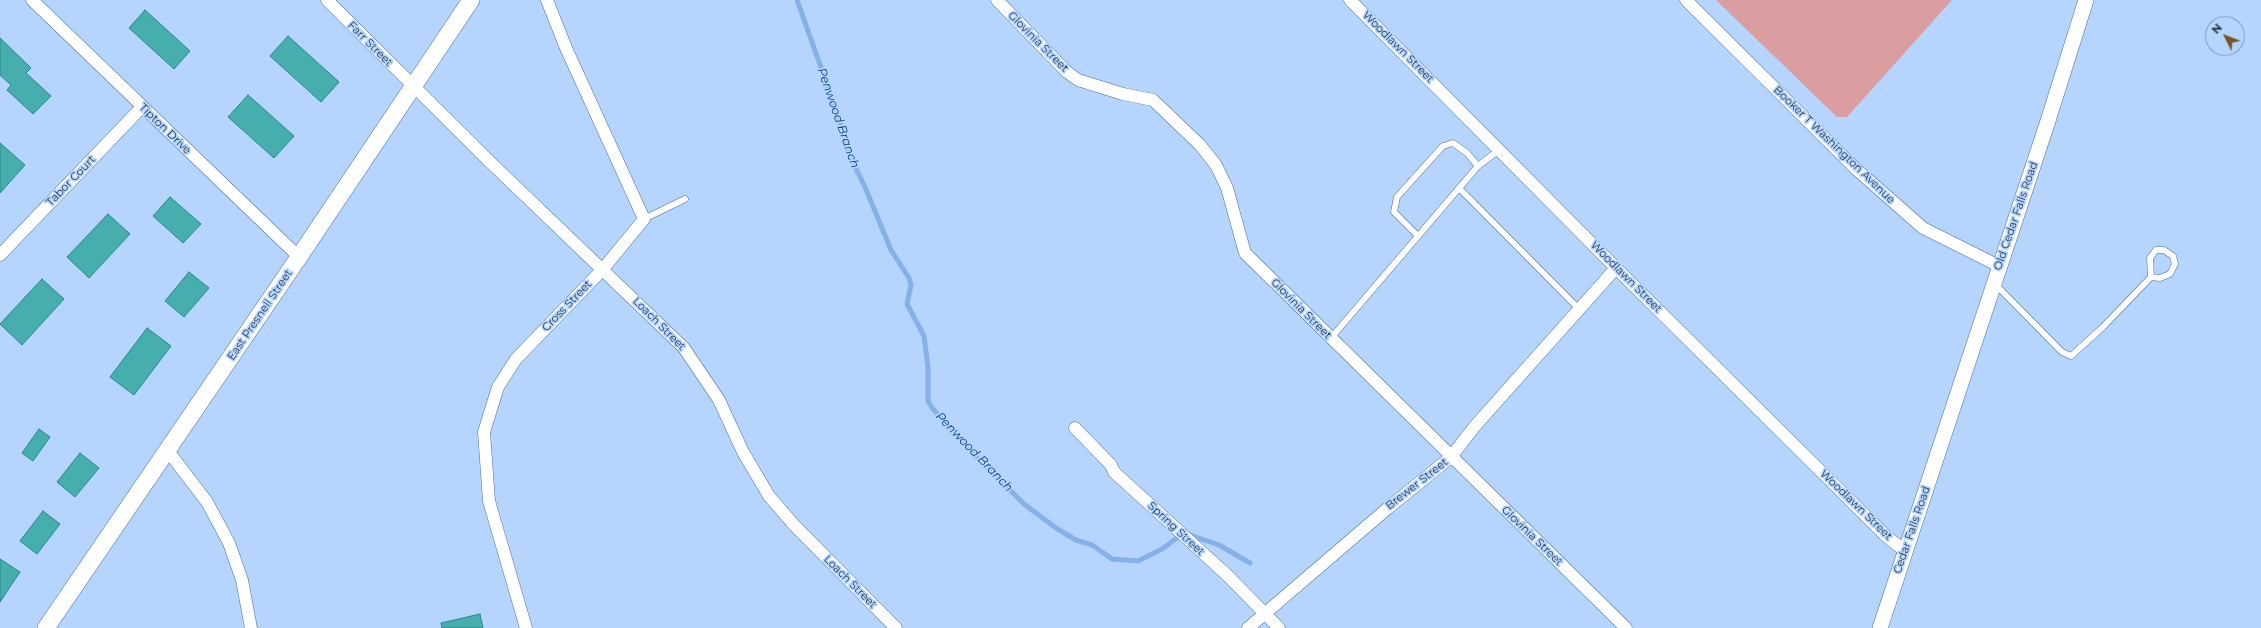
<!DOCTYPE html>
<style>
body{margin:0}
#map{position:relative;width:2261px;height:628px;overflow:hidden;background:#b5d5ff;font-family:Montserrat,sans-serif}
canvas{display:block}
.north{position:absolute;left:2205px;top:16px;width:40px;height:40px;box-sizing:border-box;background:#b5d5ff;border:1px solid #7d97b9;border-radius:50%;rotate:312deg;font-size:11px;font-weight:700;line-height:16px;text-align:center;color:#2a3a4f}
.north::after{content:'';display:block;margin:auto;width:14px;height:18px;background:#75572b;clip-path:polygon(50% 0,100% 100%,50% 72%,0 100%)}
</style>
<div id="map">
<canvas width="2261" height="628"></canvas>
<div class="north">N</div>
</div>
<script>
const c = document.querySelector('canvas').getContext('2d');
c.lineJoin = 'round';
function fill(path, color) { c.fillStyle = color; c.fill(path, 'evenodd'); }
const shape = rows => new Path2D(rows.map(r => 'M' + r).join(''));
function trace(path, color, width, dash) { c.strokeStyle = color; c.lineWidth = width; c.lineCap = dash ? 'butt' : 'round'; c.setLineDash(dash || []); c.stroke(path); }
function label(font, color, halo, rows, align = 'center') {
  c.font = font + ' Montserrat,sans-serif'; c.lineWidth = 3.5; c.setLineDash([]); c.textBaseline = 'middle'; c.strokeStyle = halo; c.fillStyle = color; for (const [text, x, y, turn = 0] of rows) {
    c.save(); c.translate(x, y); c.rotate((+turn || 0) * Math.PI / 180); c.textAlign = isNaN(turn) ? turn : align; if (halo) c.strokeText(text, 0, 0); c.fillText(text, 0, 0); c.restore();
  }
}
const green = shape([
 [1716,0,1952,0,1847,117,1837,117]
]);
const stream = shape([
 [797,0,839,118,848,152,865,187,891,250,909,278,911,285,907,304,924,336,928,367,928,401,933,409,973,453,1024,504,1056,528,1076,540,1092,545,1112,559,1138,561,1162,549,1181,535,1190,535,1219,545,1250,563]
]);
const building = shape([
 [145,10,190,51,174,69,129,28,145,10],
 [288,36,339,82,321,102,270,56,288,36],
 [0,38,31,68,26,73,51,96,33,114,7,90,11,85,0,75,0,38],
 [248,95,294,136,274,158,228,117,248,95],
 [0,143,25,165,0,193,0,143],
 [170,197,201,224,183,243,153,216,170,197],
 [108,214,130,234,89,278,67,257,108,214],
 [189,272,209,288,184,317,165,301,189,272],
 [42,279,64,299,22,345,0,324,42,279],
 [147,328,171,346,134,395,110,377,147,328],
 [39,429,50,437,33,461,22,453,39,429],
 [80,453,99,468,75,497,57,482,80,453],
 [43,511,60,524,37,554,20,541,43,511],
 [0,559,20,572,0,602,0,559],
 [480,614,483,628,442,628,441,623,480,614]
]);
const service = shape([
 [1459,188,1579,309],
 [644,219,685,199],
 [1418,236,1394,212,1397,197,1443,146,1453,143,1467,153,1478,166],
 [1995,284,2062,352,2071,356,2103,327,2151,277,2160,278,2170,274,2175,264,2173,256,2164,250,2156,250,2150,258,2151,277],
 [1331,338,1478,166,1499,150]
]);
const minor = shape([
 [32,0,299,257],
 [327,0,489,161,684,348,719,400,743,452,769,496,795,526,896,628],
 [997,0,1067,72,1078,80,1123,94,1153,100,1200,145,1216,165,1227,188,1245,253,1626,628],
 [1350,0,1616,268,1886,536,1905,551],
 [1686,0,1856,169,1923,228,1999,266],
 [0,255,142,107],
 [1075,428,1111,465,1114,472,1227,575,1279,628],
 [168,451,207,502,229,543,242,580,251,628],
 [526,628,489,501,484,432,498,387,516,359,603,269,644,219,566,48,547,0],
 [1248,628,1388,508,1451,457,1475,426,1616,268]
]);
const tertiary = shape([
 [1880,628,2047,124,2086,0]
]);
const secondary = shape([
 [46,628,299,257,471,0]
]);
const streetNames = [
 ["Glovinia Street",1038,42,45],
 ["Farr Street",370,44,45],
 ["Woodlawn Street",1398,47,45],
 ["Tipton Drive",165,129,44],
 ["Booker T Washington Avenue",1834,145,44],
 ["Tabor Court",71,181,-46],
 ["Old Cedar Falls Road",2016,216,-71],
 ["Woodlawn Street",1626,277,45],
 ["Cross Street",567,306,-46],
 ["Glovinia Street",1301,309,45],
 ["East Presnell Street",260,315,-56],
 ["Loach Street",659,324,45],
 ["Brewer Street",1417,484,-38],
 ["Woodlawn Street",1856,505,44],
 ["Spring Street",1176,529,43],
 ["Cedar Falls Road",1912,530,-71],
 ["Glovinia Street",1532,536,44],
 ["Loach Street",850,582,45]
];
const waterNames = [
 ["Penwood Branch",838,118,71],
 ["Penwood Branch",974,452,46]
];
fill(green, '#da9da0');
trace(stream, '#85b0e9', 5);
fill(building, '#47aeae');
trace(building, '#2a8787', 1);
trace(service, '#4a6e9c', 7);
trace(minor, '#4a6e9c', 13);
trace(tertiary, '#4a6e9c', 16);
trace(secondary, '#4a6e9c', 18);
trace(service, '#fff', 6);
trace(minor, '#fff', 12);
trace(tertiary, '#fff', 15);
trace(secondary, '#fff', 17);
label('11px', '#2a3a4f', '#b5d5ff', streetNames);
label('italic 12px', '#044284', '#b5d5ff', waterNames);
</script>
